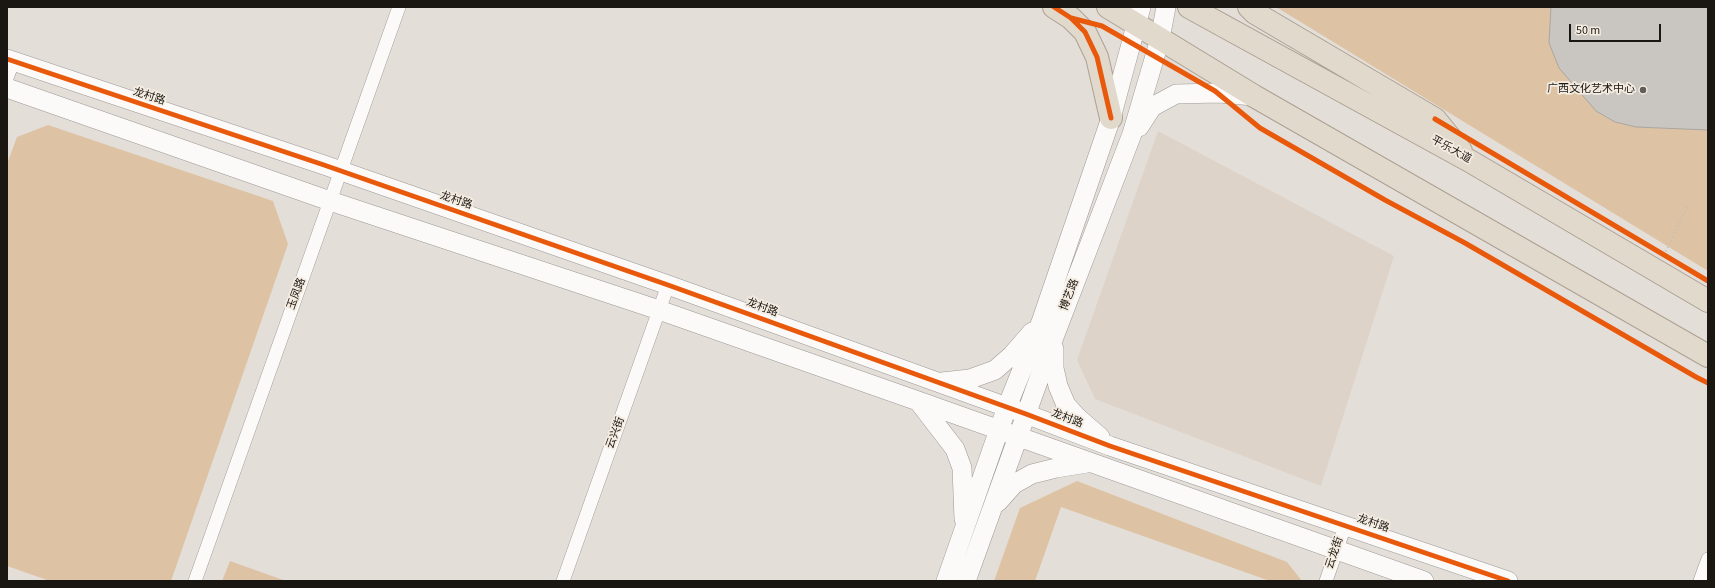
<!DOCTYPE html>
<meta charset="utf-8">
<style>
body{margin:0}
#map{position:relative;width:1715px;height:588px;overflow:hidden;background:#e4ded9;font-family:"Source Sans 3",sans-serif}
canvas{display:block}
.frame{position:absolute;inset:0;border:8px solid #1a1713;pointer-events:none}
.scale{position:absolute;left:1569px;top:24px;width:92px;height:18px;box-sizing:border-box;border:2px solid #1a1713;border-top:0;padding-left:5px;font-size:12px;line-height:14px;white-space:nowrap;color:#1a1713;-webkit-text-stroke:3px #f5ece1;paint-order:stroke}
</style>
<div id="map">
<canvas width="1715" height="588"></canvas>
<div class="frame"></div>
<div class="scale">50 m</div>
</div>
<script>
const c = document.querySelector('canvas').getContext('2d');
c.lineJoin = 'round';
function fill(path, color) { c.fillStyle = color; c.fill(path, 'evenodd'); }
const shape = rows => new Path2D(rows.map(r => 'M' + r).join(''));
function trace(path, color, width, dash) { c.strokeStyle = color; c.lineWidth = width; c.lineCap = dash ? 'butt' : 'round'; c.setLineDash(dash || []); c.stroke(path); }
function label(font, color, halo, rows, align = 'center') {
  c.font = font + ' "Source Sans 3","Noto Sans SC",sans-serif'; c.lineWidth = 3.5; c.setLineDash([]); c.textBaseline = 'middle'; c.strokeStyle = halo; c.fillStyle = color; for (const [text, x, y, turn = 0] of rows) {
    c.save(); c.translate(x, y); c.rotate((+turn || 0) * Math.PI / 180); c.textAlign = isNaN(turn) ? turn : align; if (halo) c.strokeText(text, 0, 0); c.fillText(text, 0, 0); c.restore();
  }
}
const built = shape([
 [1158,131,1394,256,1321,486,1095,399,1077,360]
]);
const green = shape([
 [1276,7,1708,7,1708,271],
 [48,125,273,201,288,244,171,581,50,581,7,566,7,164,17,137],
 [1077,481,1287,562,1302,581,1270,581,1061,507,1035,581,994,581,1020,508],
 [230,561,286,581,222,581]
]);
const building = shape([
 [1551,7,1708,7,1708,130,1636,127,1615,122,1596,111,1559,68,1549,43,1551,7]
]);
const path = shape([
 [1664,255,1687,207]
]);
const street = shape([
 [7,78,13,62],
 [195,581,399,7],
 [563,581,668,285],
 [1326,581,1345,526],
 [1700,581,1708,559]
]);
const secondary = shape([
 [7,59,324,165,668,285,1026,414,1110,446,1508,581],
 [7,88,330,201,659,310,918,401,1424,581],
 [1139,127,1152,107,1176,94,1219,93,1254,96],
 [1054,349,1054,368,1058,386,1066,405,1078,418,1100,437],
 [942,382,970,379,995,370,1012,355,1032,332],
 [918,401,955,449,962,468,964,519],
 [998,502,1014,484,1032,474,1056,468,1087,463],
 [946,581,1007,407,1041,322,1111,118,1141,7],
 [966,581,1054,337,1132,134,1160,39,1166,7]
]);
const highway = shape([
 [1054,7,1071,18,1085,32,1097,57,1111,118],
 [1108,7,1254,96,1708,356],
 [1189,7,1468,160,1708,301],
 [1249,7,1255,13,1435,119,1461,151]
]);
const cycleway = shape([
 [1054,7,1071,18,1085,32,1097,57,1111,118],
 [1071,18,1102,26,1215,91,1260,128,1385,200,1465,243,1696,377,1708,383],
 [7,59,324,165,668,285,1026,414,1110,446,1508,581],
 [1435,119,1708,281]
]);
const markers = [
 [1643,90,4,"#615d58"]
];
const poiNames = [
 ["广西文化艺术中心",1635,90]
];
const streetNames = [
 ["龙村路",149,97,18],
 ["平乐大道",1451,150,29],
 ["龙村路",456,201,19],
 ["玉凤路",297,294,-70],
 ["博艺路",1070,295,-69],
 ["龙村路",762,308,20],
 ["龙村路",1067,419,21],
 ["云兴街",616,433,-70],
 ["龙村路",1373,524,19],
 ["云龙街",1335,553,-71]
];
fill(built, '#ded3c8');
fill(green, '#ddc3a3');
fill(building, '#c9c5c0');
trace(building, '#aaa6a2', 1);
trace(street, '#9d9995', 14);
trace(secondary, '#9d9995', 20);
trace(highway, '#aca092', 24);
trace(path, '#bfbebb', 2, [1, 3]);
trace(street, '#fbfaf9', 13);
trace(secondary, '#fbfaf9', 19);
trace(highway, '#e1d9cc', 22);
trace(cycleway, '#e8590c', 5);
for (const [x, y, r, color] of markers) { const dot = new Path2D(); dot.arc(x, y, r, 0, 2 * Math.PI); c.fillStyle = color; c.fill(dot); trace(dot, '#f5ece1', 1.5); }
label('11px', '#1a1713', '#f5ece1', poiNames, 'right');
label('11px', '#1a1713', '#f5ece1', streetNames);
</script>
